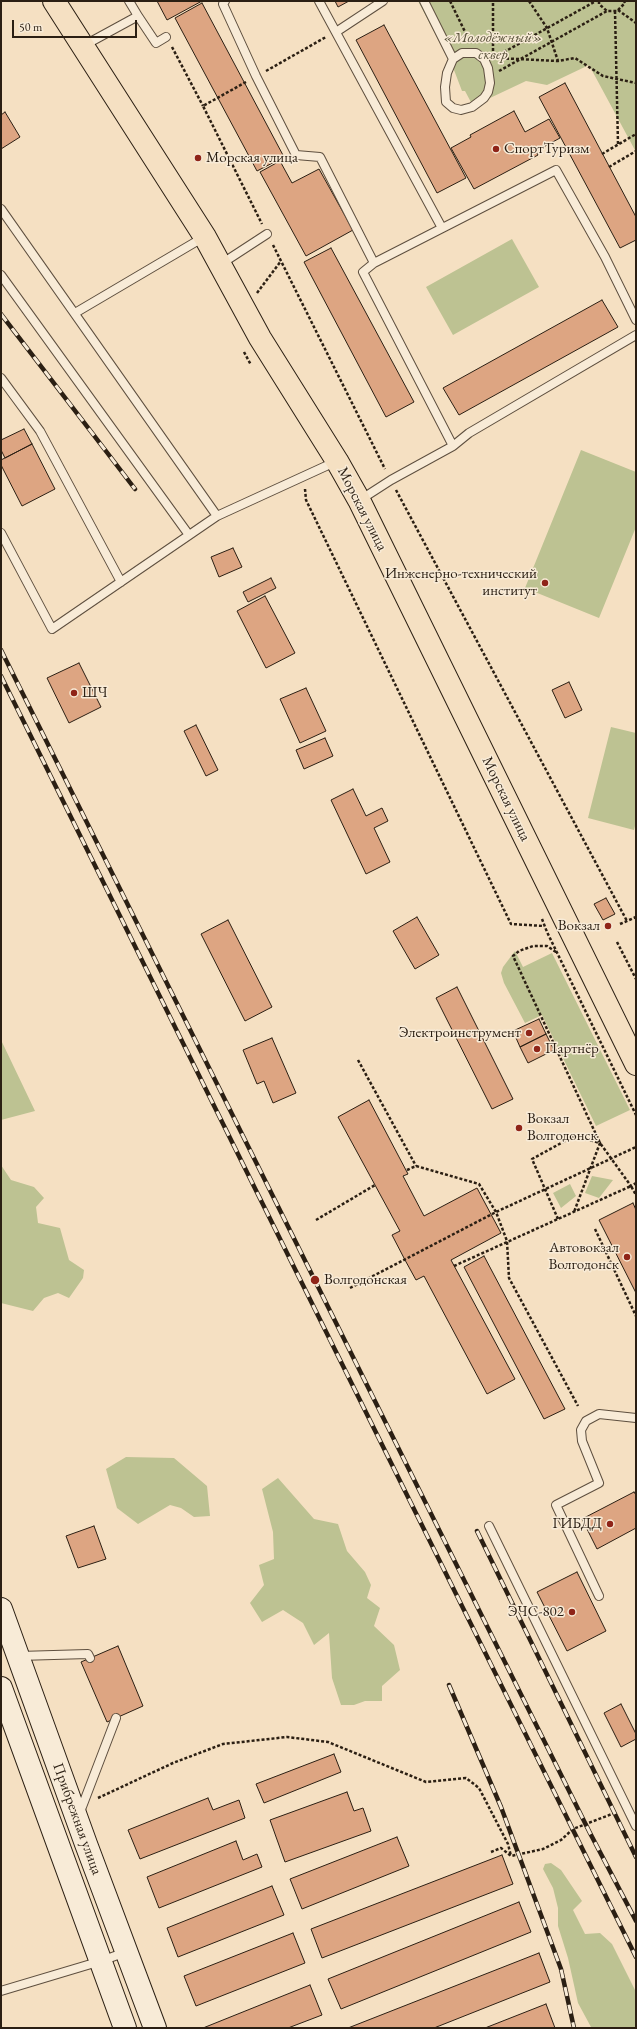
<!DOCTYPE html>
<meta charset="utf-8">
<style>
body{margin:0}
#map{position:relative;width:637px;height:2029px;overflow:hidden;background:#f5e0c2;font-family:"EB Garamond",serif}
canvas{display:block}
.frame{position:absolute;inset:0;border:2px solid #2b1f13;pointer-events:none}
.scale{position:absolute;left:12px;top:20px;width:125px;height:18px;box-sizing:border-box;border:2px solid #2b1f13;border-top:0;padding-left:5px;font-size:12px;line-height:14px;white-space:nowrap;color:#2b1f13;-webkit-text-stroke:3px #f8ebd7;paint-order:stroke}
</style>
<div id="map">
<canvas width="637" height="2029"></canvas>
<div class="frame"></div>
<div class="scale">50 m</div>
</div>
<script>
const c = document.querySelector('canvas').getContext('2d');
c.lineJoin = 'round';
function fill(path, color) { c.fillStyle = color; c.fill(path, 'evenodd'); }
const shape = rows => new Path2D(rows.map(r => 'M' + r).join(''));
function trace(path, color, width, dash) { c.strokeStyle = color; c.lineWidth = width; c.lineCap = dash ? 'butt' : 'round'; c.setLineDash(dash || []); c.stroke(path); }
function label(font, color, halo, rows, align = 'center') {
  c.font = font + ' "EB Garamond",serif'; c.lineWidth = 3; c.setLineDash([]); c.textBaseline = 'middle'; c.strokeStyle = halo; c.fillStyle = color; for (const [text, x, y, turn = 0] of rows) {
    c.save(); c.translate(x, y); c.rotate((+turn || 0) * Math.PI / 180); c.textAlign = isNaN(turn) ? turn : align; if (halo) c.strokeText(text, 0, 0); c.fillText(text, 0, 0); c.restore();
  }
}
const green = shape([
 [418,1,636,1,636,152,589,65,547,85,526,81,473,106,465,91,462,91,454,70],
 [512,239,539,287,453,335,426,287],
 [581,450,636,472,636,527,599,618,525,588],
 [611,727,636,733,636,822,634,830,588,818],
 [515,951,523,967,552,953,630,1110,596,1126,542,1015,525,1023,504,983,501,973,503,967],
 [1,1040,35,1111,1,1120],
 [1,1165,11,1180,34,1187,44,1198,36,1207,38,1223,60,1228,69,1260,84,1270,83,1278,69,1298,58,1293,44,1298,33,1311,1,1303],
 [592,1176,613,1180,599,1198,585,1193],
 [570,1184,576,1196,561,1208,553,1193],
 [126,1457,174,1458,207,1486,210,1516,194,1517,181,1508,170,1505,138,1524,117,1508,106,1469],
 [278,1478,314,1519,338,1524,347,1551,365,1572,371,1585,367,1598,380,1608,374,1626,394,1645,400,1670,382,1686,382,1701,365,1701,354,1705,341,1705,332,1678,329,1633,314,1645,303,1623,283,1610,262,1622,250,1603,264,1585,259,1565,274,1559,273,1532,262,1489],
 [551,1863,561,1870,582,1901,573,1910,585,1934,600,1933,612,1944,636,1992,636,2028,591,2027,578,2003,568,1958,558,1926,558,1908,553,1888,543,1869,545,1864]
]);
const building = shape([
 [157,1,202,1,167,20,157,1],
 [335,1,349,1,338,7,335,1],
 [202,3,284,157,257,171,175,18,202,3],
 [384,25,466,178,437,193,356,40,384,25],
 [565,83,636,217,636,240,620,248,539,97,565,83],
 [514,111,525,132,549,119,560,138,536,151,538,155,474,189,451,148,471,137,470,135,514,111],
 [5,112,20,137,1,149,1,115,5,112],
 [280,161,292,183,319,169,353,230,306,256,260,172,280,161],
 [331,248,414,402,386,417,304,262,331,248],
 [602,300,618,327,459,415,443,388,602,300],
 [24,429,32,444,5,458,1,450,1,440,24,429],
 [32,444,55,489,22,506,1,465,1,460,32,444],
 [233,548,242,567,219,577,211,557,233,548],
 [271,578,276,588,248,602,243,592,271,578],
 [265,596,295,653,266,668,237,611,265,596],
 [79,663,101,707,69,723,47,678,79,663],
 [569,682,582,710,565,718,552,690,569,682],
 [306,688,326,731,300,743,280,699,306,688],
 [196,725,218,770,206,776,184,731,196,725],
 [325,738,333,756,304,769,296,750,325,738],
 [353,789,366,816,382,808,388,821,374,828,390,862,366,874,331,800,353,789],
 [606,898,615,914,603,920,594,904,606,898],
 [417,917,439,955,415,969,393,931,417,917],
 [228,920,272,1007,245,1021,201,934,228,920],
 [457,987,513,1099,492,1109,436,998,457,987],
 [539,1019,546,1034,520,1047,513,1031,539,1019],
 [546,1034,554,1050,528,1063,520,1047,546,1034],
 [272,1038,296,1093,273,1103,264,1081,257,1084,243,1050,272,1038],
 [369,1100,408,1174,403,1176,424,1216,477,1188,501,1233,451,1260,515,1379,487,1394,424,1276,416,1280,405,1260,392,1235,400,1231,338,1117,369,1100],
 [633,1203,636,1210,636,1293,599,1220,633,1203],
 [484,1256,565,1409,544,1419,464,1267,484,1256],
 [634,1492,636,1495,636,1528,597,1549,582,1519,634,1492],
 [94,1526,106,1559,78,1568,66,1536,94,1526],
 [577,1572,606,1631,567,1651,537,1592,577,1572],
 [118,1646,143,1706,107,1722,81,1662,118,1646],
 [621,1704,636,1734,636,1739,621,1747,604,1713,621,1704],
 [334,1754,341,1772,264,1803,256,1784,334,1754],
 [347,1792,354,1811,363,1808,371,1831,285,1862,270,1820,347,1792],
 [208,1798,213,1810,239,1800,245,1818,140,1859,128,1830,208,1798],
 [397,1837,409,1866,302,1909,290,1879,397,1837],
 [236,1841,243,1860,257,1854,262,1867,159,1908,147,1877,236,1841],
 [502,1855,513,1884,322,1958,311,1929,502,1855],
 [272,1886,284,1915,178,1957,167,1928,272,1886],
 [519,1902,531,1932,341,2009,328,1979,519,1902],
 [293,1933,305,1963,196,2006,184,1976,293,1933],
 [539,1953,550,1982,434,2028,348,2028,539,1953],
 [310,1985,322,2015,288,2028,203,2028,310,1985],
 [546,2004,555,2028,485,2028,546,2004]
]);
const path = shape([
 [450,1,470,42],
 [529,1,547,28,558,61],
 [599,1,599,4,607,11,617,11,625,3,624,1],
 [618,10,636,23],
 [615,11,618,144],
 [172,47,203,106],
 [493,51,493,1],
 [495,57,596,1],
 [496,58,558,61,575,58,603,76,636,83],
 [266,71,326,37],
 [499,71,607,11],
 [246,82,203,106,262,224],
 [602,154,636,134],
 [609,167,636,151],
 [273,245,385,469],
 [257,293,281,261],
 [244,352,251,365],
 [305,489,306,500,511,924,544,926],
 [396,490,627,921],
 [542,919,547,932,636,1115],
 [620,924,636,917],
 [617,942,636,979],
 [556,952,547,946,533,946,519,951,513,956,600,1143,631,1186,636,1183],
 [358,1060,416,1166],
 [407,1170,416,1166,479,1184,496,1212,507,1241,509,1278,578,1406],
 [558,1219,532,1159,574,1136,600,1143,574,1212],
 [316,1220,375,1185],
 [595,1229,636,1316],
 [454,1266,631,1186,636,1195],
 [350,1288,496,1212,636,1147],
 [98,1798,173,1763,223,1744,287,1737,328,1742,426,1782,466,1778,479,1788,508,1844,511,1856],
 [491,1852,501,1848,511,1856,543,1849,561,1840,573,1829,617,1812]
]);
const service = shape([
 [129,1,138,16],
 [225,1,223,4,256,76,296,155,320,157,374,263,363,272,453,446,391,480,360,500],
 [319,1,442,228],
 [424,1,453,59,447,73,445,87,446,102,453,108,461,110,472,107,484,98,488,92,490,83,488,68,484,59,476,53,462,53,453,59],
 [336,32,383,1],
 [83,46,138,16,156,43,166,37],
 [1,209,217,516,52,629,1,533],
 [374,263,556,170,605,257,636,320],
 [221,264,267,234],
 [1,275,189,535],
 [75,313,204,237],
 [1,378,40,431,121,582],
 [453,446,469,433,636,335],
 [217,516,337,461],
 [489,1526,636,1826],
 [599,1596,556,1505,599,1483,582,1441,581,1430,586,1421,599,1414,636,1418],
 [19,1656,88,1654,90,1658],
 [80,1812,116,1718],
 [1,1991,101,1961,126,1952]
]);
const secondary = shape([
 [1,1609,86,1844,155,2028],
 [1,1688,125,2028]
]);
const primary = shape([
 [54,1,205,237,260,338,337,461,359,500,636,1064]
]);
const rail = shape([
 [1,314,135,489],
 [1,650,590,1833,636,1921],
 [1,676,636,1957],
 [477,1531,636,1857],
 [449,1685,501,1807,561,1969,574,2028]
]);
const markers = [
 [496,149,4,"#8f2418"],
 [198,158,4,"#8f2418"],
 [545,583,4,"#8f2418"],
 [74,693,4,"#8f2418"],
 [608,926,4,"#8f2418"],
 [529,1033,4,"#8f2418"],
 [537,1049,4,"#8f2418"],
 [519,1128,4,"#8f2418"],
 [627,1257,4,"#8f2418"],
 [315,1280,5,"#8f2418"],
 [610,1524,4,"#8f2418"],
 [572,1612,4,"#8f2418"]
];
const parkNames = [
 ["«Молодёжный»",493,38],
 ["сквер",493,55]
];
const poiNames = [
 ["СпортТуризм",504,149],
 ["Морская улица",206,158],
 ["Инженерно-технический",537,574,"right"],
 ["институт",537,591,"right"],
 ["ШЧ",82,693],
 ["Вокзал",600,926,"right"],
 ["Электроинструмент",521,1033,"right"],
 ["Партнёр",545,1049],
 ["Вокзал",527,1119],
 ["Волгодонск",527,1136],
 ["Автовокзал",619,1248,"right"],
 ["Волгодонск",619,1265,"right"],
 ["Волгодонская",324,1280],
 ["ГИБДД",602,1524,"right"],
 ["ЭЧС-802",564,1612,"right"]
];
const streetNames = [
 ["Морская улица",362,509,63],
 ["Морская улица",506,799,64],
 ["Прибрежная улица",77,1819,70]
];
fill(green, '#bdc292');
fill(building, '#dda582');
trace(building, '#2b1f13', 1);
trace(service, '#5e4f3f', 10);
trace(secondary, '#2b1f13', 24);
trace(primary, '#2b1f13', 24);
trace(path, '#2b1f13', 2.5, [3, 2]);
trace(service, '#f8ebd7', 8);
trace(secondary, '#f8ebd7', 22);
trace(primary, '#f5e0c2', 22);
trace(rail, '#2b1f13', 4.5);
trace(rail, '#f8ebd7', 3, [9]);
for (const [x, y, r, color] of markers) { const dot = new Path2D(); dot.arc(x, y, r, 0, 2 * Math.PI); c.fillStyle = color; c.fill(dot); trace(dot, '#f8ebd7', 1.5); }
label('italic 15px', '#575039', '#f8ebd7', parkNames);
label('15px', '#2b1f13', '#f8ebd7', poiNames, 'left');
label('15px', '#2b1f13', '#f8ebd7', streetNames);
</script>
